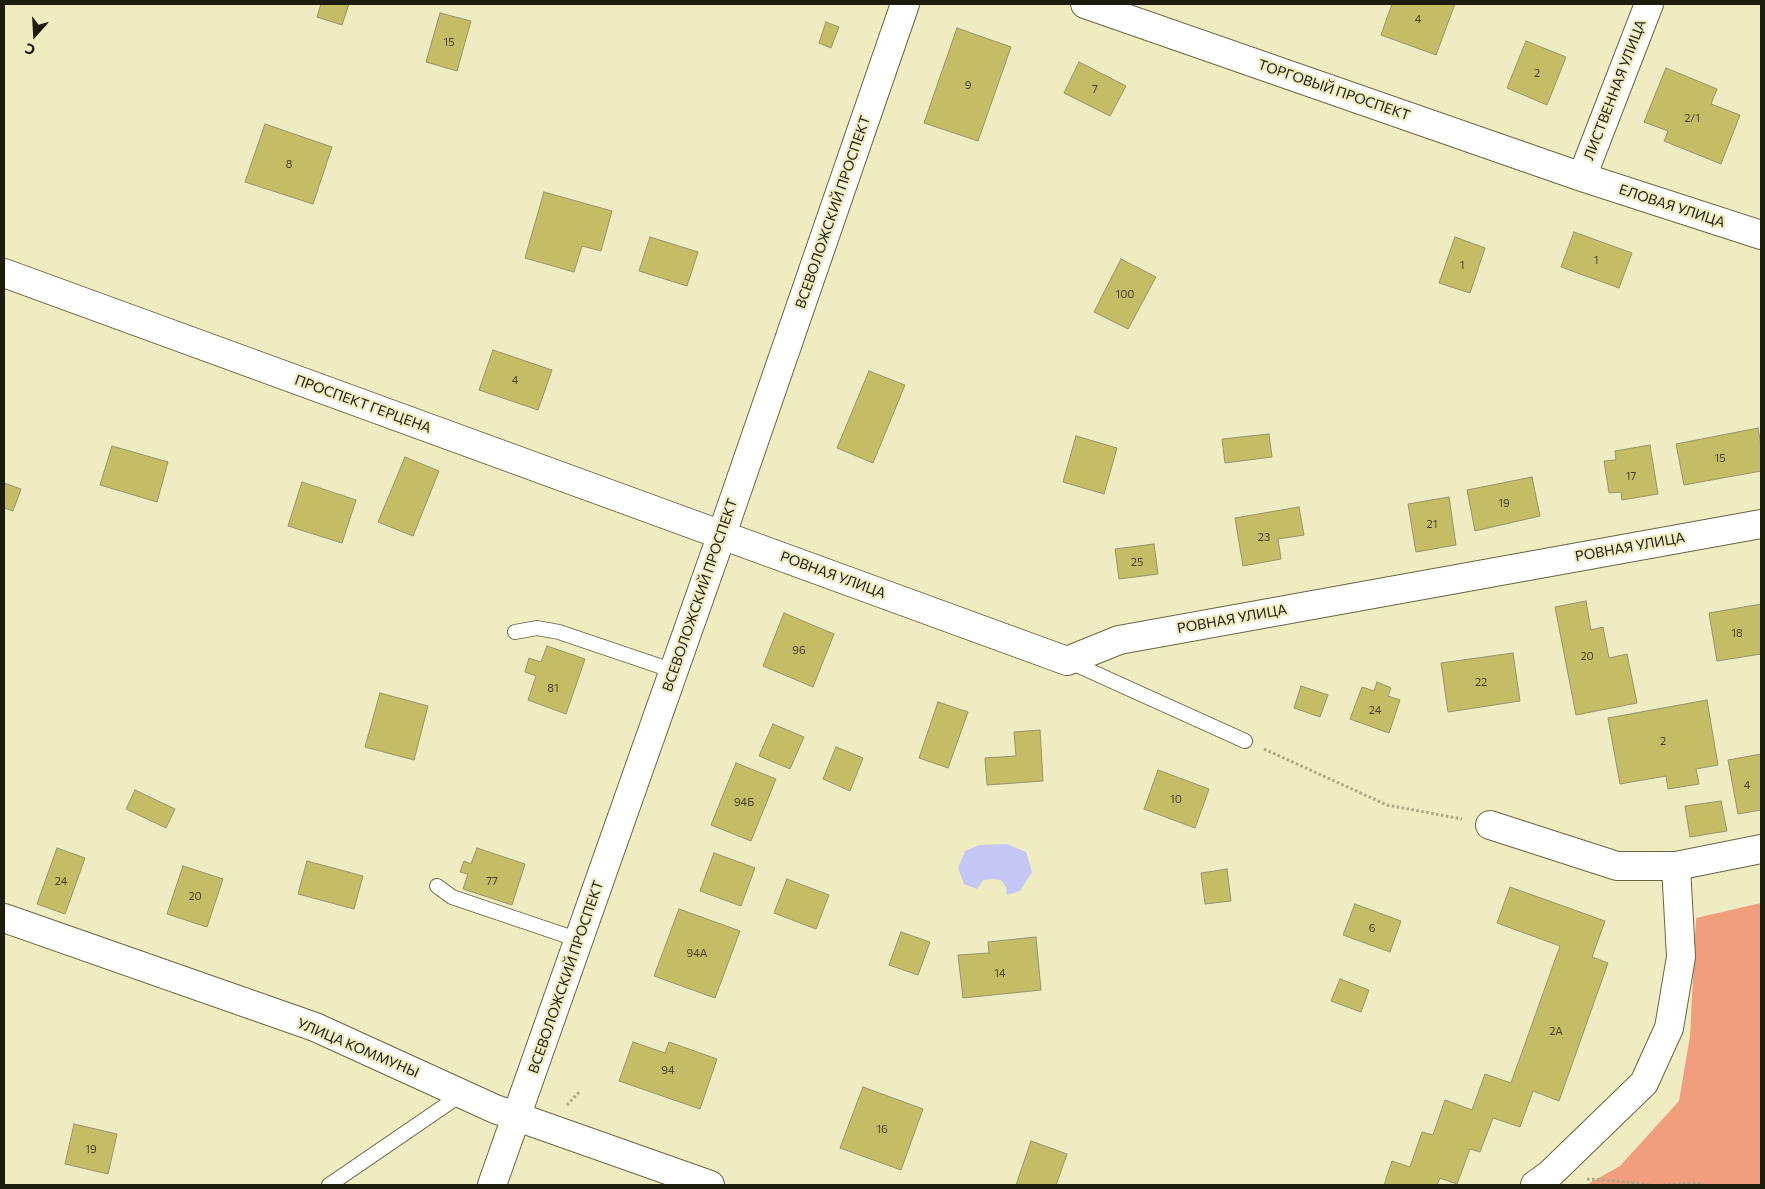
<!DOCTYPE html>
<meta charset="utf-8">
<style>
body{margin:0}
#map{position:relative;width:1765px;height:1189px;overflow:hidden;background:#f0ecc1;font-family:Commissioner,sans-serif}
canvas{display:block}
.frame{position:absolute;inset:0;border:5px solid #1e1c0c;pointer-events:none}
.north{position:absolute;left:10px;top:10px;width:50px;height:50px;-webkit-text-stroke:4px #f0ecc1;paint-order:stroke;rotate:199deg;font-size:14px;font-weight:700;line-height:20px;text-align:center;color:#1e1c0c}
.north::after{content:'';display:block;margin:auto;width:18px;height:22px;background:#1e1c0c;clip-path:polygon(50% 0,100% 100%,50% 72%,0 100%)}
</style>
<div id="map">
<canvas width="1765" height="1189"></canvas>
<div class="frame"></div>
<div class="north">С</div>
</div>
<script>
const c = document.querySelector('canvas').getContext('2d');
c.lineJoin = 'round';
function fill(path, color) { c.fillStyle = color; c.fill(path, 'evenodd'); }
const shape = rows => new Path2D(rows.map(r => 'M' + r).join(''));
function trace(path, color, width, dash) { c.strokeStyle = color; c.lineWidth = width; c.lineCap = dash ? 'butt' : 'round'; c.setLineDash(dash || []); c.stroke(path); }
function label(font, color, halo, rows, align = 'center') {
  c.font = font + ' Commissioner,sans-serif'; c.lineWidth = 4.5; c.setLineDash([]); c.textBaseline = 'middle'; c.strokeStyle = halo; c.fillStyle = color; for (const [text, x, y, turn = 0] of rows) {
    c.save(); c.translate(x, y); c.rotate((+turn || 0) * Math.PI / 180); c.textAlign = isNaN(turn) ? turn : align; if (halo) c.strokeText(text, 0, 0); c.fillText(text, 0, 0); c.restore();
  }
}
const forest = shape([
 [1761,903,1761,1185,1586,1185,1620,1166,1679,1101,1690,1036,1696,918]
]);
const water = shape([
 [1007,844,1026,852,1032,872,1020,891,1007,895,1006,887,1001,880,993,879,983,880,977,889,964,884,958,868,965,851,980,845]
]);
const building = shape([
 [321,4,349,4,342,25,317,17,321,4],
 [1392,4,1455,4,1436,55,1381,35,1392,4],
 [440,13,471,21,457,71,426,62,440,13],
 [826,22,839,27,831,48,819,43,826,22],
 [957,28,1011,47,978,141,924,123,957,28],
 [1526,41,1566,57,1547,105,1507,88,1526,41],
 [1079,62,1126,86,1110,116,1064,93,1079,62],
 [1666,68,1717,89,1711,104,1740,115,1721,164,1664,141,1668,131,1644,122,1666,68],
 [265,124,332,147,313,204,245,182,265,124],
 [544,192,612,211,601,251,582,246,574,272,525,258,544,192],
 [1574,232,1632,253,1619,288,1561,267,1574,232],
 [650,237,698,252,687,286,639,271,650,237],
 [1455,237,1485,248,1470,293,1439,283,1455,237],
 [1121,259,1156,277,1128,329,1094,312,1121,259],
 [493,350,552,370,538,410,479,390,493,350],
 [869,371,905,385,873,463,837,448,869,371],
 [1758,428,1761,445,1761,471,1684,485,1676,444,1758,428],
 [1269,434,1272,457,1225,463,1222,439,1269,434],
 [1076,436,1117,448,1104,494,1063,482,1076,436],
 [1650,445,1658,494,1622,500,1621,492,1609,493,1604,461,1616,460,1615,451,1650,445],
 [112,446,168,462,157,502,100,485,112,446],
 [405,457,439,471,413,536,378,522,405,457],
 [1532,477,1540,516,1475,531,1467,490,1532,477],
 [302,482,356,500,342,543,288,526,302,482],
 [4,483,21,489,13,511,4,508,4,483],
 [1449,497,1456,545,1416,552,1408,504,1449,497],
 [1299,507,1304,535,1278,539,1281,559,1243,566,1235,518,1299,507],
 [1154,544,1158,574,1119,579,1115,549,1154,544],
 [1586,601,1591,630,1603,627,1609,658,1627,654,1637,703,1576,715,1555,607,1586,601],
 [1761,604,1761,654,1717,661,1709,613,1761,604],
 [784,613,834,634,813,687,763,666,784,613],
 [547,646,585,659,566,714,528,700,536,676,525,672,529,658,541,662,547,646],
 [1513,653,1520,701,1448,712,1441,663,1513,653],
 [1377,682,1391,688,1388,696,1400,700,1389,733,1350,719,1362,687,1374,691,1377,682],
 [1301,686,1328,695,1320,717,1294,708,1301,686],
 [380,693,428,706,414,760,365,747,380,693],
 [1707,700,1718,765,1696,769,1699,784,1668,789,1666,776,1620,784,1608,718,1707,700],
 [938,702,968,712,948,768,919,758,938,702],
 [773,724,804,737,790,769,759,756,773,724],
 [1040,730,1043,781,987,785,985,758,1016,756,1014,732,1040,730],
 [836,747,863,758,850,791,823,779,836,747],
 [1761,754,1761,810,1738,814,1728,760,1761,754],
 [736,763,776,779,751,841,711,825,736,763],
 [1158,770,1209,789,1195,828,1144,809,1158,770],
 [135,790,175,809,166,828,126,809,135,790],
 [1721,801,1727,831,1690,837,1685,806,1721,801],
 [57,848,85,858,65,914,37,904,57,848],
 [477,848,525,864,512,905,463,889,468,874,460,872,464,861,471,864,477,848],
 [714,853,755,868,741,906,700,891,714,853],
 [307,861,363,876,354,909,298,894,307,861],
 [183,866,223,879,207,927,167,914,183,866],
 [1227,869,1231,901,1205,904,1201,873,1227,869],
 [787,879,829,895,816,929,774,913,787,879],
 [1510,887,1605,921,1592,957,1608,963,1559,1101,1533,1091,1520,1127,1493,1118,1480,1152,1470,1149,1457,1184,1440,1178,1437,1185,1384,1185,1392,1161,1410,1167,1422,1132,1433,1135,1445,1100,1472,1110,1485,1074,1511,1083,1560,946,1497,923,1510,887],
 [1355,904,1401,921,1390,952,1343,935,1355,904],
 [679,909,740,931,715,998,654,976,679,909],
 [901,932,930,942,918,975,889,965,901,932],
 [1036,937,1041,990,963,998,958,955,989,953,988,942,1036,937],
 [1340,979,1369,990,1361,1012,1331,1001,1340,979],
 [633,1042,665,1053,669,1042,717,1059,700,1109,619,1081,633,1042],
 [863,1087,923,1109,901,1170,840,1148,863,1087],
 [74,1124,117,1134,108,1174,65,1164,74,1124],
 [1031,1141,1067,1154,1056,1185,1016,1185,1031,1141]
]);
const path = shape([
 [1264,749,1387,805,1462,819],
 [567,1105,580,1091],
 [1587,1179,1618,1181,1651,1185],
 [1663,1185,1694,1183,1704,1185]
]);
const service = shape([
 [515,632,537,628,559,632,674,671],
 [1068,661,1245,741],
 [437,886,452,897,579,940],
 [329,1185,462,1094]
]);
const minor = shape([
 [1085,4,1582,177,1761,235],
 [1582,177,1649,4],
 [4,273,1067,661,1119,640,1761,524],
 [1490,825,1617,866,1676,866,1761,849],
 [4,918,315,1027,495,1109,710,1185],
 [492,1185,722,534,905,4],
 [1535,1185,1549,1175,1644,1083,1669,1028,1681,957,1676,866]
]);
const numberNames = [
 ["4",1418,19],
 ["15",449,42],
 ["2",1537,73],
 ["9",968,85],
 ["7",1095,89],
 ["2/1",1692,118],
 ["8",289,164],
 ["1",1596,260],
 ["1",1462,265],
 ["100",1125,294],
 ["4",515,380],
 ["15",1720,458],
 ["17",1631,476],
 ["19",1504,503],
 ["21",1432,524],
 ["23",1264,537],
 ["25",1137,562],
 ["18",1737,633],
 ["96",799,650],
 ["20",1587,656],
 ["22",1481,682],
 ["81",553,688],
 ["24",1375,710],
 ["2",1663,741],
 ["4",1747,785],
 ["10",1176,799],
 ["94Б",744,802],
 ["24",61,881],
 ["77",492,881],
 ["20",195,896],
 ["6",1372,928],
 ["94А",697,953],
 ["14",1000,973],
 ["2А",1556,1031],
 ["94",668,1070],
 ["16",882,1129],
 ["19",91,1149]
];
const streetNames = [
 ["ТОРГОВЫЙ ПРОСПЕКТ",1334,90,19],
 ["ЛИСТВЕННАЯ УЛИЦА",1615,90,-69],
 ["ЕЛОВАЯ УЛИЦА",1672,206,18],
 ["ВСЕВОЛОЖСКИЙ ПРОСПЕКТ",833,212,-71],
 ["ПРОСПЕКТ ГЕРЦЕНА",363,404,20],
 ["РОВНАЯ УЛИЦА",1630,547,-10],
 ["РОВНАЯ УЛИЦА",833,575,20],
 ["ВСЕВОЛОЖСКИЙ ПРОСПЕКТ",700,595,-71],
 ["РОВНАЯ УЛИЦА",1232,619,-10],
 ["ВСЕВОЛОЖСКИЙ ПРОСПЕКТ",566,977,-71],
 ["УЛИЦА КОММУНЫ",358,1048,23]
];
fill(forest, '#f09e7d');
fill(water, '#c4c6f5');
fill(building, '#c5bc66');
trace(building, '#97936b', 1);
trace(service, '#6a6640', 16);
trace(minor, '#6a6640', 30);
trace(path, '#aaa785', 3, [2.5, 2.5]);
trace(service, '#fff', 14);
trace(minor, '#fff', 28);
label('11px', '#484422', null, numberNames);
label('14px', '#1e1c0c', '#f0ecc1', streetNames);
</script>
